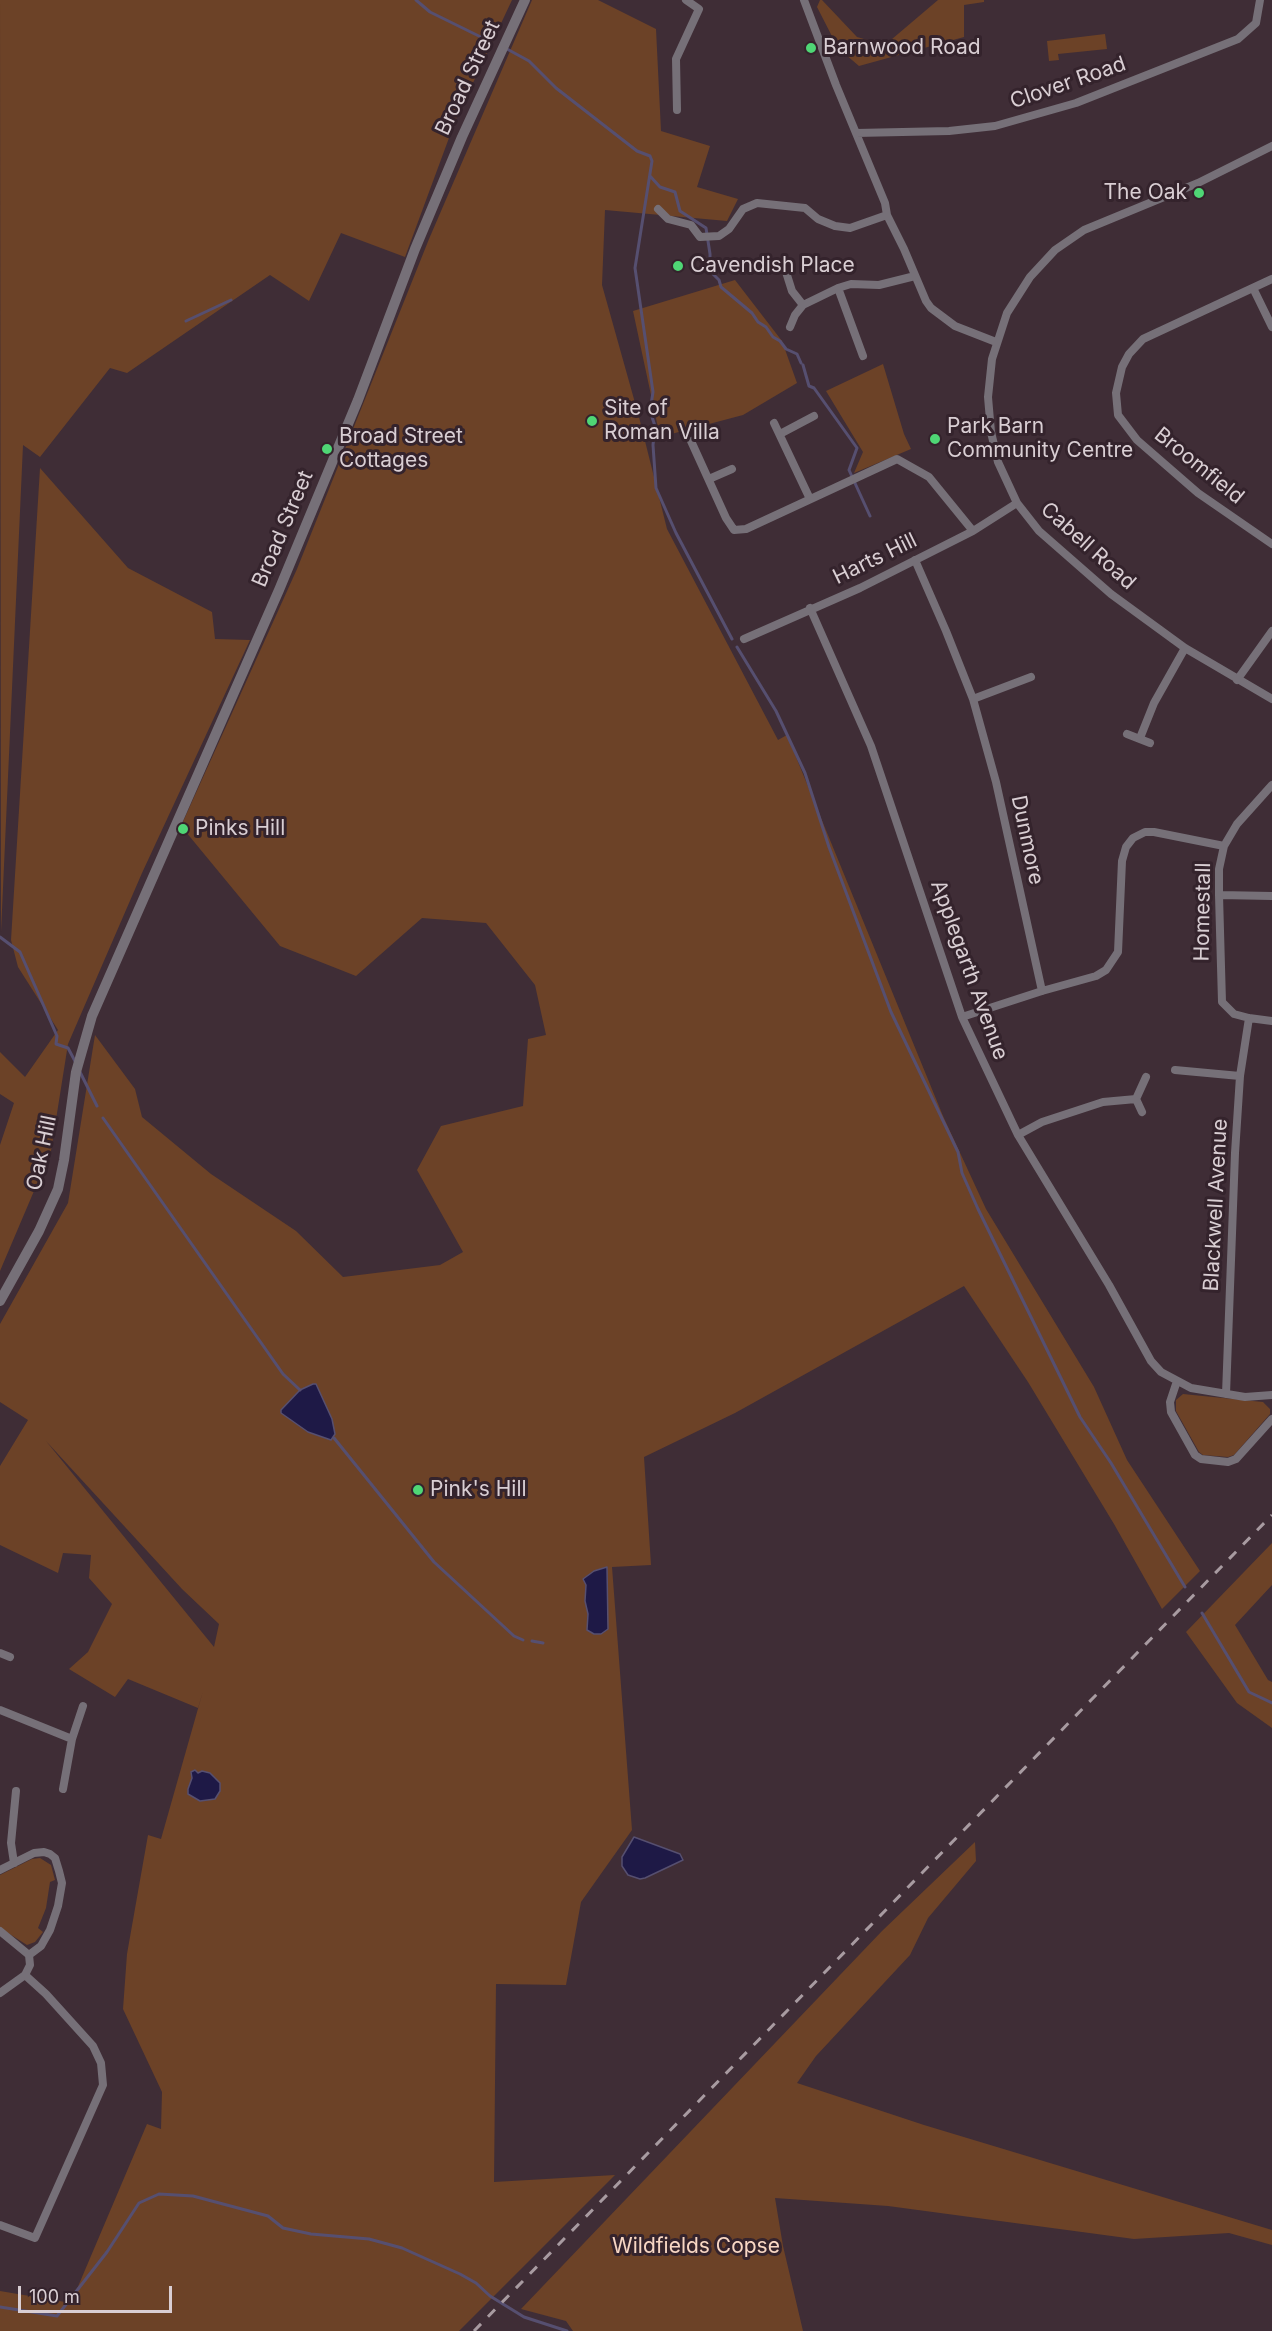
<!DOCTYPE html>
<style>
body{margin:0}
#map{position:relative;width:1272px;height:2331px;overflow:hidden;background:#3f2d36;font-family:Inter,sans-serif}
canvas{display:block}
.scale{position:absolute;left:18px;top:2286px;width:154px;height:27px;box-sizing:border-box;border:3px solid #d9ced3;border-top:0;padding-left:8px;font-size:18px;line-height:21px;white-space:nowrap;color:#d9ced3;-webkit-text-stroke:4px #34232c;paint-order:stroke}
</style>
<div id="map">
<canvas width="1272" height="2331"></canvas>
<div class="scale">100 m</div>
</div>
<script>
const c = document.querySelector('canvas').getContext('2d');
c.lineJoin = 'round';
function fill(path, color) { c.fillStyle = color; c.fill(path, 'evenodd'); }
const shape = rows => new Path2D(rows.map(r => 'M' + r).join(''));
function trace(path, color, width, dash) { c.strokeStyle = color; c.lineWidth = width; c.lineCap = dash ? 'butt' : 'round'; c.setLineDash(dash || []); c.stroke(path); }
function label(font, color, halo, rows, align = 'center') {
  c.font = font + ' Inter,sans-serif'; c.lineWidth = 6; c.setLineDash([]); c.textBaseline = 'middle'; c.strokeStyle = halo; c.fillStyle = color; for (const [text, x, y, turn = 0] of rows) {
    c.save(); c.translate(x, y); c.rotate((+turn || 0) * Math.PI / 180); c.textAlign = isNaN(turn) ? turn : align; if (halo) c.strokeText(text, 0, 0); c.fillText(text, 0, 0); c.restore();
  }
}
const green = shape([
 [0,0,512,0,456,119,405,257,341,233,309,301,270,275,127,373,110,368,40,457,23,445,1,932],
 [532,0,598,0,656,29,661,131,710,146,697,187,738,199,727,221,605,210,602,285,639,417,667,529,778,740,787,735,943,1116,986,1209,1094,1387,1127,1460,1200,1571,1162,1609,1114,1524,1028,1382,964,1286,735,1413,644,1457,651,1565,612,1567,632,1830,581,1902,566,1985,496,1984,494,2182,615,2175,459,2331,0,2331,0,2291,71,2303,147,2124,161,2129,162,2092,123,2009,127,1954,148,1835,161,1839,203,1691,198,1708,128,1679,115,1697,69,1669,88,1652,112,1604,89,1578,91,1555,63,1553,58,1573,0,1545,0,1466,28,1420,0,1402,0,1324,68,1203,95,1035,135,1089,142,1117,211,1174,296,1231,343,1277,440,1265,463,1252,417,1170,441,1126,523,1106,528,1039,546,1035,535,985,486,923,422,918,356,976,280,946,181,826,297,569,429,239],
 [46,1441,182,1589,219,1624,214,1647],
 [820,0,822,0,857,37,885,45,938,0,984,0,984,2,964,5,964,37,859,66,838,48,817,7],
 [1105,34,1107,49,1058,54,1059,60,1049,61,1047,41],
 [735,280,782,341,797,383,743,415,660,437,633,311],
 [883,364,904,434,911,449,854,473,863,452,826,391],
 [40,468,128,568,212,612,215,639,250,640,142,873,68,1044,51,1151,0,1271,0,1145,14,1103,0,1094,0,1052,25,1077,58,1030,18,967,11,940],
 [1183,1394,1263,1402,1270,1409,1270,1414,1234,1455,1228,1457,1203,1455,1199,1452,1176,1411,1176,1400],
 [1272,1543,1272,1585,1235,1625,1268,1680,1272,1682,1272,1728,1237,1703,1186,1632],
 [975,1842,976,1861,928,1918,910,1955,816,2056,797,2083,924,2125,1272,2230,1272,2245,1229,2233,1134,2239,888,2206,775,2198,783,2246,803,2331,573,2331,566,2321,521,2309,882,1931],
 [40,1858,51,1865,55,1880,50,1882,46,1908,38,1928,43,1932,35,1942,27,1945,0,1928,0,1875,32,1859]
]);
const water = shape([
 [313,1384,316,1384,332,1419,335,1434,331,1440,308,1432,281,1413,281,1410,300,1390,313,1384],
 [607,1567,608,1629,601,1634,594,1634,587,1630,588,1614,585,1601,586,1585,583,1579,594,1571,607,1567],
 [195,1770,198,1773,202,1771,210,1773,220,1783,220,1791,215,1799,200,1801,188,1794,188,1789,192,1778,191,1772,195,1770],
 [634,1837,680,1854,683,1860,645,1878,640,1879,628,1875,622,1866,622,1857,634,1837]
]);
const stream = shape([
 [416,0,430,12,489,41],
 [507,49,529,61,556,88,637,151,650,156,652,161,635,268,653,392,650,411,655,426,653,445,656,488,676,533,732,639],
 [650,176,660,187,675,192,680,211,706,228,710,254,710,267,713,274,719,280,721,287,752,313,758,322,766,327,773,337,780,341,786,349,797,354,801,363],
 [186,321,231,300],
 [803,365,809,386,814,388,857,448,849,470,870,516],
 [737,647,776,711,805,773,829,847,891,1012,958,1152,962,1173,978,1209,1080,1417,1111,1463,1185,1587],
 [0,937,20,952,57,1036,56,1044,68,1048,76,1063],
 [80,1072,97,1106],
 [103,1118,283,1374,300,1390],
 [334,1438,434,1562,514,1636,523,1640],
 [1202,1613,1249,1692,1272,1703],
 [532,1641,543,1643],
 [0,2307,57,2316,107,2252,139,2203,159,2194,193,2196,268,2216,283,2228,311,2234,369,2239,402,2248,460,2274,476,2283,490,2296,524,2317,567,2331]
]);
const minor = shape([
 [804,0,836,85,885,203,887,215,904,249,926,301,931,308,955,326,996,342],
 [677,110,676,59,699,9,686,0],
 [856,133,949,131,995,126,1076,103,1238,39,1256,23,1260,0],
 [1272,146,1198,183,1084,230,1055,250,1030,277,1007,313,992,359,988,397,991,432,998,462,1017,503,1039,531,1111,594,1185,648,1272,699],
 [658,209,668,219,691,225,700,237,719,236,729,229,743,209,757,203,805,208,818,219,835,226,850,228,887,215],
 [786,272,792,291,803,305],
 [1272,279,1143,339,1129,354,1122,367,1116,393,1118,415,1137,440,1198,493,1272,544],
 [838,288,863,356],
 [1253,288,1272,327],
 [790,327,795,315,803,305,838,288,851,284,879,285,915,276],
 [774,423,810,499],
 [780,434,814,416],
 [691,441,726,518,734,530,746,529,897,459,929,477,973,531],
 [709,479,732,469],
 [915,560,946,631,973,699,996,782,1042,991],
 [810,608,871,746,962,1017,1018,1135,1109,1285,1151,1361,1161,1372,1191,1388,1245,1397,1272,1395],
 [744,639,860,588,973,531,1017,503],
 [1237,680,1272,631],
 [973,699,1031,677],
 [1127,734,1150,743],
 [1140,738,1154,703,1185,648],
 [1272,785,1237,824,1224,846,1219,869,1219,895,1222,1002,1234,1014,1249,1018,1272,1021],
 [1219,895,1272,896],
 [962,1017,1042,991,1096,976,1106,970,1118,952,1122,861,1126,847,1133,838,1145,832,1154,832,1224,846],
 [1175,1070,1240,1076],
 [1136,1099,1142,1112],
 [1018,1135,1042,1122,1103,1102,1136,1099,1146,1077],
 [1177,1381,1170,1402,1171,1412,1195,1455,1201,1459,1228,1462,1236,1459,1272,1419],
 [1226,1394,1235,1153,1240,1076,1249,1018],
 [0,1653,10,1657],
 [0,1710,72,1739],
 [63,1789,72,1739,83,1706],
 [14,1863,11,1843,16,1791],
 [0,1870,34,1853,44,1852,50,1854,55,1858,59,1871,62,1883,58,1906,50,1930,41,1946,29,1955],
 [0,1931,29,1955,30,1965,25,1975,0,1993],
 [0,2225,35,2238,103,2085,101,2063,93,2046,46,1994,25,1975]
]);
const tertiary = shape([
 [0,1301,39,1231,58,1189,64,1160,76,1072,92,1016,279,590,358,400,415,249,462,137,525,0]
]);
const rail = shape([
 [474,2331,1272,1515]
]);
const markers = [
 [811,48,6,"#4fd675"],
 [1199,193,6,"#4fd675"],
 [678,266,6,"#4fd675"],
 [592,421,6,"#4fd675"],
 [935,439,6,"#4fd675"],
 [327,449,6,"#4fd675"],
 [183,829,6,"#4fd675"],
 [418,1490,6,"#4fd675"]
];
const poiNames = [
 ["Barnwood Road",823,48],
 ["The Oak",1187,193,"right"],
 ["Cavendish Place",690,266],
 ["Site of",604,409],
 ["Roman Villa",604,433],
 ["Park Barn",947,427],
 ["Community Centre",947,451],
 ["Broad Street",339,437],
 ["Cottages",339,461],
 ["Pinks Hill",195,829],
 ["Pink's Hill",430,1490]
];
const streetNames = [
 ["Broad Street",468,78,-65],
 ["Clover Road",1068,83,-19],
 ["Broomfield",1199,466,39],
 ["Broad Street",283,529,-67],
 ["Cabell Road",1088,546,42],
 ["Harts Hill",875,559,-26],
 ["Dunmore",1027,840,78],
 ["Homestall",1203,912,-89],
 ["Applegarth Avenue",969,970,70],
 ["Oak Hill",42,1153,-78],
 ["Blackwell Avenue",1216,1205,-87]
];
const parkNames = [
 ["Wildfields Copse",696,2247]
];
fill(green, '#6c4227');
fill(water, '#1e1946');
trace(water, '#564f70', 1.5);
trace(stream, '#564f70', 3);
trace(minor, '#767078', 8);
trace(tertiary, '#767078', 10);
trace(rail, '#a89ba1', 3, [10, 10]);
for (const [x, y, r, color] of markers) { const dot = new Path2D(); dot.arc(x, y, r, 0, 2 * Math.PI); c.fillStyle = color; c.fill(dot); trace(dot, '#34232c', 2); }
label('21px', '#d9ced3', '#34232c', poiNames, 'left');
label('21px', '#d9ced3', '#34232c', streetNames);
label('21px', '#f8d7c4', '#34232c', parkNames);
</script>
